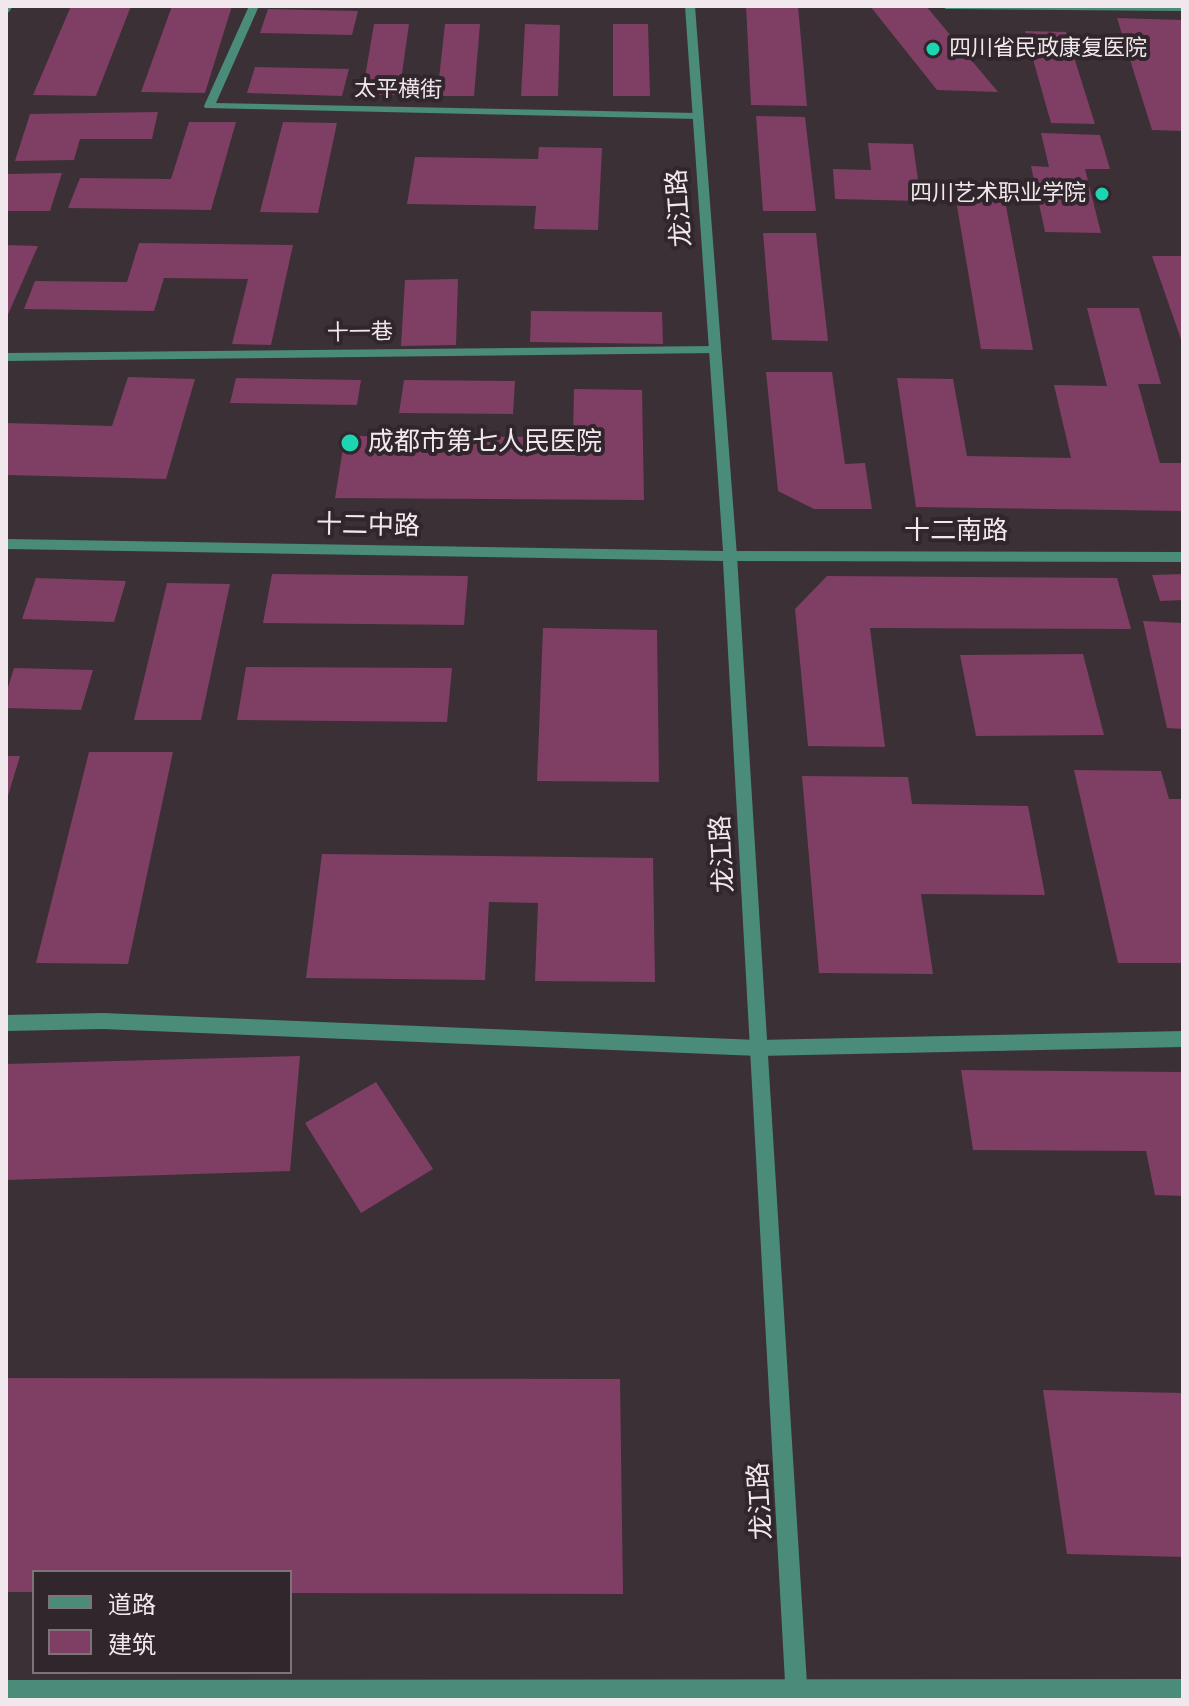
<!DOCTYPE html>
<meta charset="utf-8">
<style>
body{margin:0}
#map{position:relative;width:1189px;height:1706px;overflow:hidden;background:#3b3035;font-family:"Zilla Slab","Noto Sans SC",serif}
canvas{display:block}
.frame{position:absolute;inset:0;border:8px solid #f0e8ec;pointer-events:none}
.legend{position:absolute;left:32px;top:1570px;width:260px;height:104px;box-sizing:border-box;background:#30262b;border:2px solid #7d7478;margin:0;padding:10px 14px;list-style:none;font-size:24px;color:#f0e8ec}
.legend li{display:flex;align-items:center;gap:16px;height:40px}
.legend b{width:40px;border:2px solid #7d7478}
</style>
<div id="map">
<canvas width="1189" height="1706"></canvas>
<div class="frame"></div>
<ul class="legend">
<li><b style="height:10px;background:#4a8b7a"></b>道路</li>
<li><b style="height:22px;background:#7f3e63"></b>建筑</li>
</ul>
</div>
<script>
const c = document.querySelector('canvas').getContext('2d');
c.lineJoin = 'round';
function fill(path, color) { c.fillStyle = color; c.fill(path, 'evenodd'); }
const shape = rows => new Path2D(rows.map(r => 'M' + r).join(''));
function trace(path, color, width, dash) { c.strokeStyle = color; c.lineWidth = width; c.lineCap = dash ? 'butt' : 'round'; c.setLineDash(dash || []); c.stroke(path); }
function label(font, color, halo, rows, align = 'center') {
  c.font = font + ' "Zilla Slab","Noto Sans SC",serif'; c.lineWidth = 8; c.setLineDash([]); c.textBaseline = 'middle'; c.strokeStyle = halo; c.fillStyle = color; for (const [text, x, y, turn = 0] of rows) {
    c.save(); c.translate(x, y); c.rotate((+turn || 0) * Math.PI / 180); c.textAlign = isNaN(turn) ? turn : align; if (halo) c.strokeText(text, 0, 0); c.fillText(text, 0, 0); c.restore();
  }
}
const building = shape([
 [71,6,131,6,96,96,33,95],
 [172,6,232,6,205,93,141,92],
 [746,6,798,6,807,106,751,105],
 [870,6,926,6,998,92,937,90],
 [268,9,358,11,352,35,260,33],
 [1117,18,1183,20,1183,131,1152,130],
 [374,24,409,24,399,95,362,95],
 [445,24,480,24,474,96,437,96],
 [525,24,560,25,558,96,521,96],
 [613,24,648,24,650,96,613,96],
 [1025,31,1066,32,1095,124,1051,123],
 [255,67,349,69,342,96,247,93],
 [158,112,152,139,80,139,74,160,15,161,30,114],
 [756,116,805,117,816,211,763,211],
 [189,122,236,122,211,210,68,208,80,178,171,179],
 [283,122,337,123,318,213,260,212],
 [1041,133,1100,135,1110,169,1085,169,1101,233,1045,232,1031,166,1049,167],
 [868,143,913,144,921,201,835,199,833,169,871,170],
 [539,147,602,148,598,230,534,229,536,206,407,204,415,157,538,159],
 [62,173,50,211,6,211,6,174],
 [956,200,1005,201,1033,350,981,349],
 [763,233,816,233,828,341,772,340],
 [139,243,293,245,271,345,232,344,248,279,164,278,154,311,24,309,35,281,127,282],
 [6,245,38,246,6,319],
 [1152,256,1183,256,1183,345],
 [458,279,456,345,401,346,405,280],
 [1087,308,1139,308,1161,384,1138,384,1160,463,1183,463,1183,511,916,507,897,378,953,379,967,456,1071,458,1054,385,1107,386],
 [531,311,662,312,663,344,530,342],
 [766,372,832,372,845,464,865,463,872,509,814,509,778,491],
 [128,377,195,379,166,479,6,475,6,423,112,426],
 [236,378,361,380,357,405,230,403],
 [404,380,515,381,513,414,399,413],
 [574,389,642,390,644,500,335,498,345,436,573,437],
 [272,574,468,576,464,625,263,623],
 [1183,574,1183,600,1160,601,1152,575],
 [827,576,1117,578,1131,629,870,628,885,747,808,746,795,609],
 [36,578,126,581,114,622,22,619],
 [167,583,230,584,201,720,134,720],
 [1143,621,1183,623,1183,729,1167,728],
 [543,628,657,630,659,782,537,781],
 [1083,654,1104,735,976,736,960,655],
 [246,667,452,668,447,722,237,720],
 [14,668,93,670,81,710,6,708,6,694],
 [89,752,173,752,128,964,36,963],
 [6,756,20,756,7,799,6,799],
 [1074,770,1161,771,1169,799,1183,799,1183,963,1118,963],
 [802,776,908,777,912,804,1028,806,1045,895,921,894,933,974,819,973],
 [322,854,653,858,655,982,535,981,538,903,489,902,485,980,306,978],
 [300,1056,290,1171,6,1180,6,1064],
 [961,1070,1183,1072,1183,1196,1155,1195,1146,1151,973,1150],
 [376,1082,433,1169,361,1213,305,1123],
 [6,1378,620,1379,623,1594,290,1593,290,1572,34,1572,34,1592,6,1592],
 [1043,1390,1183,1393,1183,1557,1067,1554]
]);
const pedestrian = shape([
 [1183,1679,1183,1700,6,1700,6,1680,1183,1679]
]);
const minor = shape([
 [6,6,13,6,9,12,6,13,6,6],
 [249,6,259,6,216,103,697,113,702,116,697,119,205,108,204,106,249,6],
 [941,6,1183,6,1183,11,946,9,941,6],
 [714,346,718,347,718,353,6,361,6,353,714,346],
 [730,551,1183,552,1183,562,730,561,723,556,730,551],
 [103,1013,758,1040,1183,1031,1183,1047,758,1056,103,1029,6,1031,6,1015,103,1013]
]);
const tertiary = shape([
 [685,6,695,6,737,556,808,1700,786,1700,723,561,6,549,6,539,723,551,685,6]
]);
const markers = [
 [933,49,8,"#1cd5b1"],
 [1102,194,8,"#1cd5b1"],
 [350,443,10,"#1cd5b1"]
];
const farPoinames = [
 ["四川省民政康复医院",949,49],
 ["四川艺术职业学院",1086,194,"right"]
];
const farStreetnames = [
 ["太平横街",398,90,1],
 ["十一巷",360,333,-1]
];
const streetNames = [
 ["龙江路",680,208,-94],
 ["十二中路",368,526,1],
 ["十二南路",956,532],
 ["龙江路",723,854,-93],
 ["龙江路",761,1501,-93]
];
const poiNames = [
 ["成都市第七人民医院",368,443]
];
fill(building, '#7f3e63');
fill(pedestrian, '#4a8b7a');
fill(minor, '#4a8b7a');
fill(tertiary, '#4a8b7a');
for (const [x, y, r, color] of markers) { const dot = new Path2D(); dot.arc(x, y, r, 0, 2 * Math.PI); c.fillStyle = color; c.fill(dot); trace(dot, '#30262b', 3); }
label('22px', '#f0e8ec', '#30262b', farPoinames, 'left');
label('22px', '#f0e8ec', '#30262b', farStreetnames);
label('26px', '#f0e8ec', '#30262b', streetNames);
label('26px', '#f0e8ec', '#30262b', poiNames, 'left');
</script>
